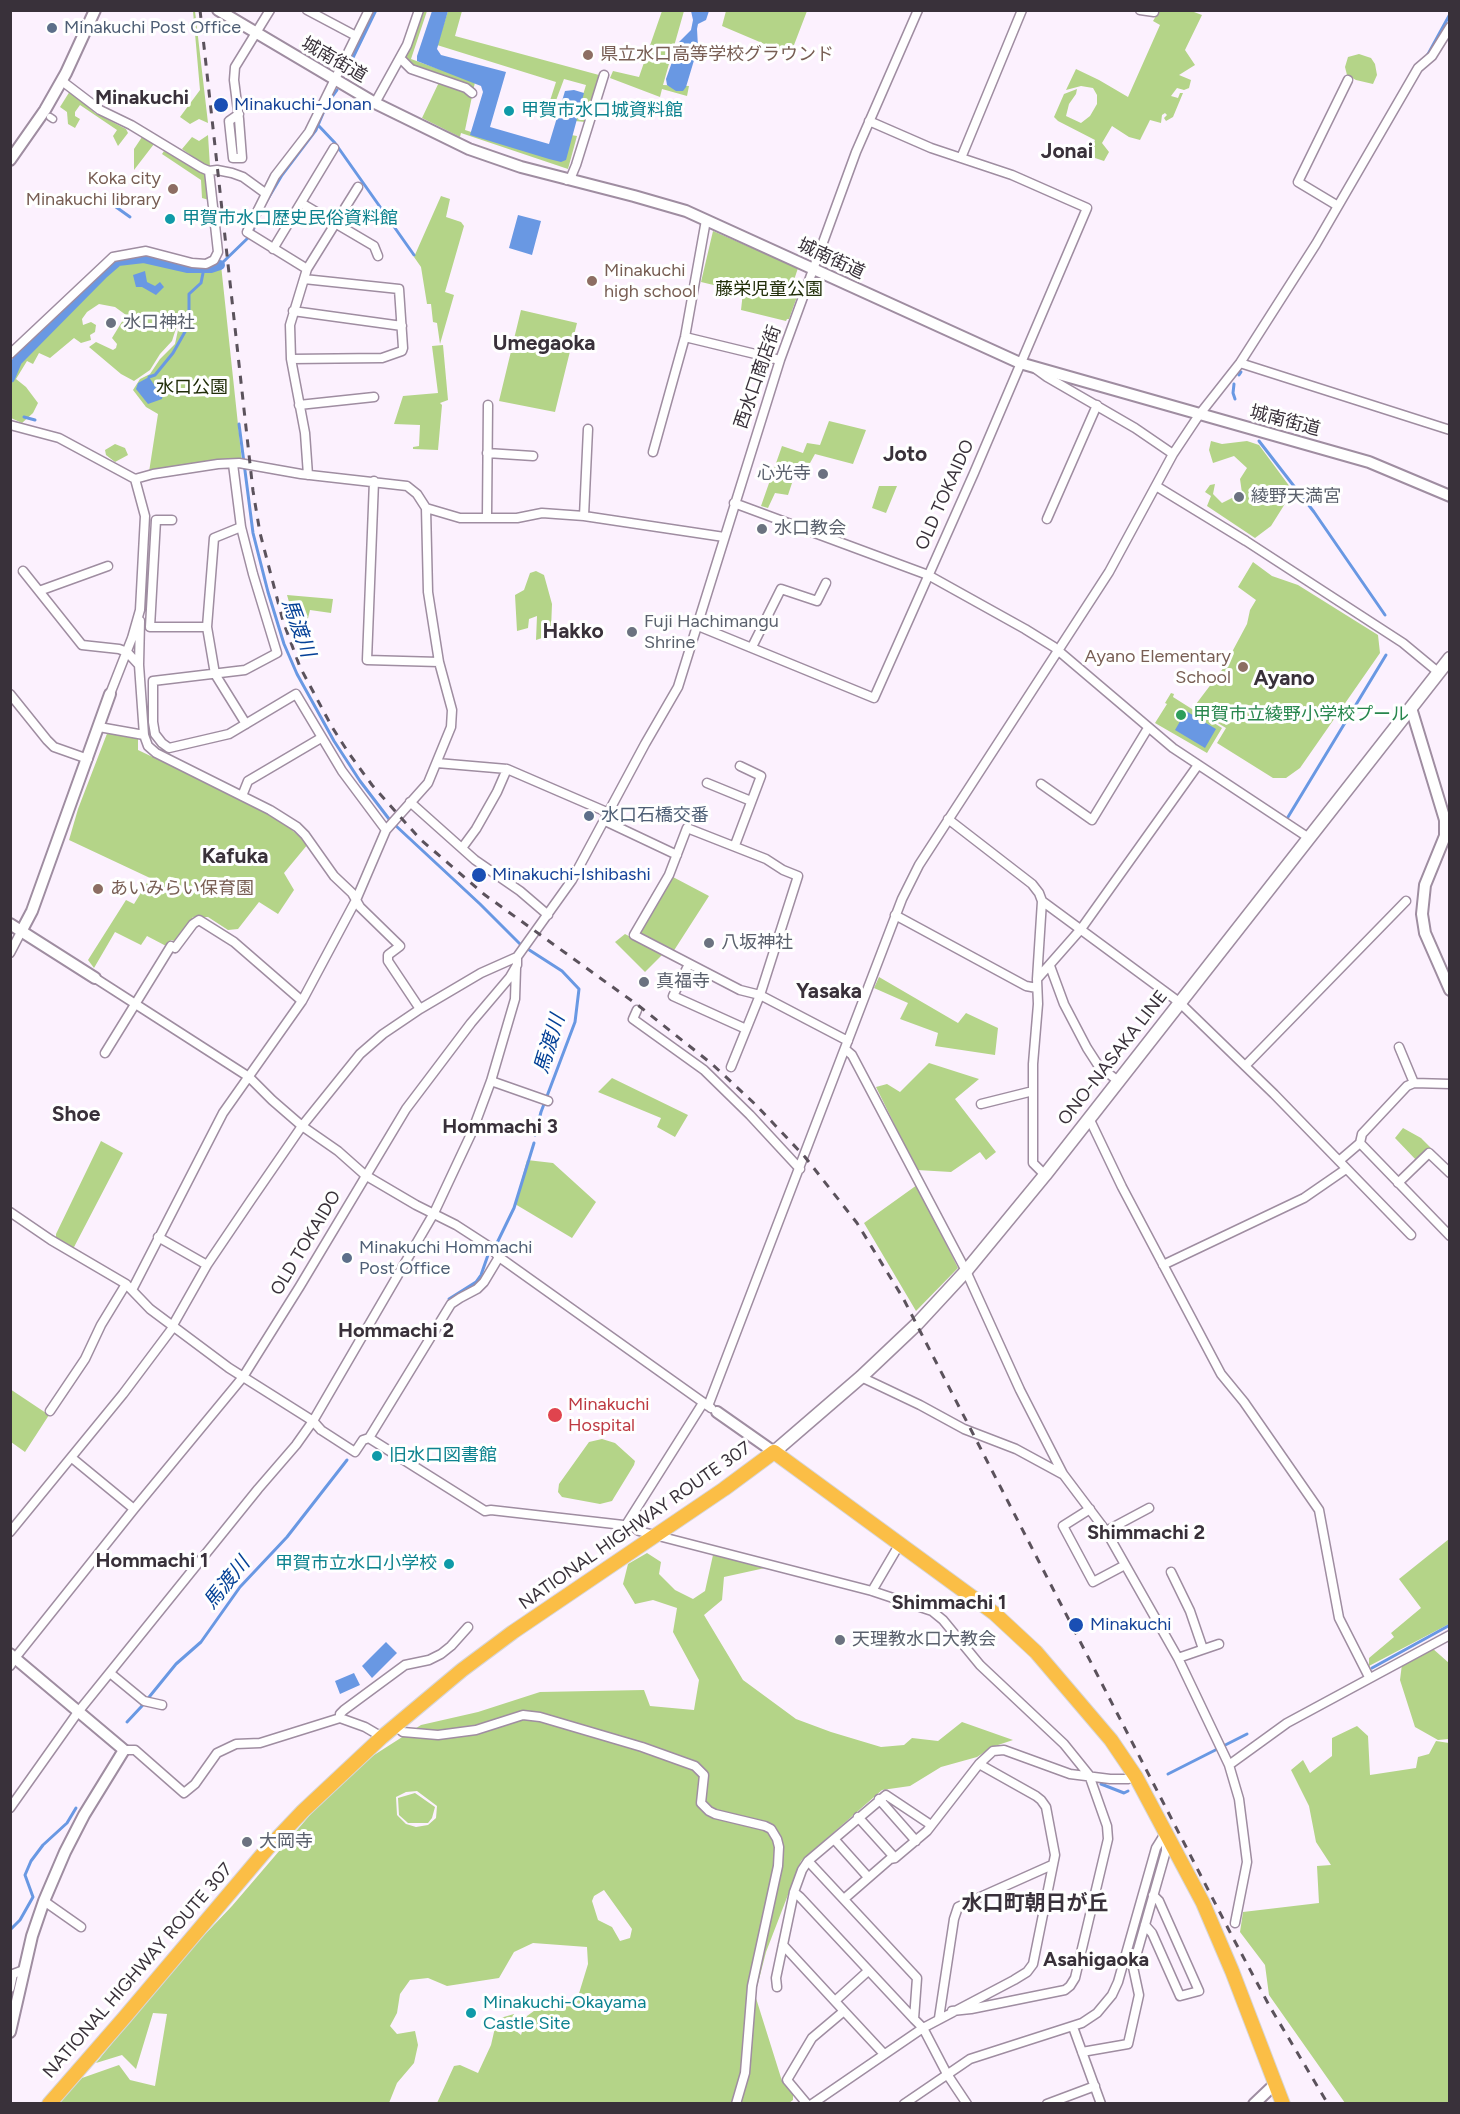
<!DOCTYPE html>
<meta charset="utf-8">
<style>
body{margin:0}
#map{position:relative;width:1460px;height:2114px;overflow:hidden;background:#fcf1fe;font-family:Figtree,sans-serif}
canvas{display:block}
.frame{position:absolute;inset:0;border:12px solid #39313a;pointer-events:none}
</style>
<div id="map">
<canvas width="1460" height="2114"></canvas>
<div class="frame"></div>
</div>
<script>
const c = document.querySelector('canvas').getContext('2d');
c.lineJoin = 'round';
function fill(path, color) { c.fillStyle = color; c.fill(path, 'evenodd'); }
const shape = rows => new Path2D(rows.map(r => 'M' + r).join(''));
function trace(path, color, width, dash) { c.strokeStyle = color; c.lineWidth = width; c.lineCap = dash ? 'butt' : 'round'; c.setLineDash(dash || []); c.stroke(path); }
function label(font, color, halo, rows, align = 'center') {
  c.font = font + ' Figtree,"Noto Sans JP",sans-serif'; c.lineWidth = 6; c.setLineDash([]); c.textBaseline = 'middle'; c.strokeStyle = halo; c.fillStyle = color; for (const [text, x, y, turn = 0] of rows) {
    c.save(); c.translate(x, y); c.rotate((+turn || 0) * Math.PI / 180); c.textAlign = isNaN(turn) ? turn : align; if (halo) c.strokeText(text, 0, 0); c.fillText(text, 0, 0); c.restore();
  }
}
const green = shape([
 [193,11,195,11,208,123,199,119,190,124,180,117,200,90],
 [421,11,427,11,411,59,475,82,465,130,562,161,571,135,577,136,568,169,461,133,460,137,422,118,441,78,404,63],
 [448,11,462,11,455,36,599,75,585,122,575,121,586,85,564,79,551,114,546,113,556,82,437,45],
 [662,11,684,11,663,85,689,86,687,96,662,89,660,97,610,78,613,71,639,77],
 [726,11,726,10,807,11,794,45,781,51,722,26],
 [1159,11,1194,11,1194,12,1202,15,1185,50,1195,65,1179,75,1191,80,1189,88,1184,90,1177,88,1171,96,1178,98,1180,93,1183,93,1173,117,1166,121,1164,118,1167,115,1165,113,1162,115,1161,123,1150,120,1140,140,1129,137,1112,126,1102,143,1109,152,1104,161,1089,156,1095,140,1058,121,1054,117,1064,94,1077,89,1076,94,1069,104,1066,116,1081,123,1090,116,1097,104,1097,95,1093,88,1081,86,1066,90,1076,69,1099,80,1128,97,1160,25,1153,21],
 [1359,54,1371,58,1375,64,1377,75,1373,84,1356,80,1347,75,1345,67,1348,57],
 [70,91,95,113,126,129,128,133,118,146,113,136,117,130,80,105,75,112,75,116,80,119,75,128,68,124,67,112,60,107],
 [208,135,210,167,202,163,182,149,192,137,199,141],
 [142,137,154,144,134,170,134,149],
 [164,151,207,176,209,200,202,198,201,180,162,154],
 [441,196,450,199,446,217,461,222,464,226,445,292,454,295,440,344,437,323,433,322,431,304,427,304,421,267,414,257],
 [713,231,798,268,794,280,802,283,789,319,787,319,786,321,741,310,743,292,701,282],
 [148,255,209,268,221,265,242,462,149,472,158,414,146,407,133,390,140,379,150,374,160,359,175,344,178,330,187,317,186,312,181,313,172,341,160,354,150,370,134,381,121,374,89,347,96,342,113,350,116,348,117,344,112,338,126,315,115,307,99,304,87,312,82,319,83,325,91,322,96,325,95,332,90,335,91,340,81,343,74,338,50,358,39,353,33,364,27,361,16,379,26,387,38,403,33,413,22,423,11,418,10,366,13,363,96,276,117,259],
 [521,310,577,323,555,412,499,401],
 [443,345,448,400,440,403,442,405,438,450,413,449,413,447,419,446,420,425,394,424,403,396,438,393,432,346],
 [829,421,866,430,853,464,815,454,810,463,799,462,788,495,775,493,768,508,761,506,782,446,803,453,807,443,820,445],
 [1211,441,1222,444,1247,441,1259,445,1293,491,1271,526,1255,538,1207,506,1211,496,1205,492,1210,485,1215,484,1213,494,1222,503,1242,493,1240,479,1247,468,1234,456,1213,463,1209,450],
 [115,444,125,448,128,455,115,462,106,455,105,450],
 [879,486,897,486,886,513,872,508],
 [1253,562,1272,576,1298,585,1378,635,1380,653,1300,768,1286,778,1273,778,1217,743,1226,728,1193,708,1231,658,1232,652,1247,624,1250,610,1256,600,1238,587],
 [536,571,544,575,552,604,551,629,545,637,536,640,537,616,529,619,528,628,517,631,515,595,524,590,530,573],
 [287,595,333,599,331,613,310,610,305,631,297,630],
 [1171,693,1174,694,1173,697,1222,728,1207,753,1155,723,1167,704,1165,703],
 [108,731,138,737,138,750,276,816,308,844,284,873,294,890,278,914,259,902,238,929,228,930,208,917,193,917,178,942,171,940,168,947,147,936,141,945,115,932,94,968,88,960,126,900,134,904,150,878,69,840,78,809],
 [673,877,709,896,673,952,640,935,639,931],
 [625,934,663,954,645,972,615,942],
 [879,977,958,1023,966,1013,998,1028,995,1055,935,1046,938,1033,900,1019,908,1003,874,988],
 [929,1063,979,1079,955,1099,996,1152,986,1160,980,1152,951,1172,917,1170,876,1087,887,1084,900,1092],
 [612,1078,688,1115,675,1137,657,1127,661,1118,598,1092],
 [1403,1128,1421,1138,1431,1148,1417,1161,1395,1138],
 [101,1141,123,1153,73,1249,56,1239,56,1234],
 [527,1160,553,1163,596,1202,572,1238,515,1204],
 [917,1185,958,1268,916,1311,864,1223],
 [10,1389,49,1415,25,1452,11,1442],
 [602,1439,615,1443,635,1461,634,1465,615,1496,612,1501,600,1504,562,1497,558,1492,559,1484,589,1442],
 [1449,1539,1449,1624,1369,1666,1369,1658,1394,1637,1391,1633,1421,1608,1399,1579],
 [647,1553,661,1562,659,1574,675,1590,693,1599,705,1591,713,1555,765,1568,724,1577,722,1600,704,1615,743,1680,796,1719,831,1732,881,1747,904,1745,912,1738,938,1741,962,1722,1013,1740,992,1747,977,1757,941,1767,910,1786,882,1790,801,1861,766,1952,755,1995,782,2081,793,2093,793,2100,789,2103,437,2103,454,2066,460,2065,478,2073,491,2045,497,2019,514,2014,511,2027,521,2035,527,2016,538,2008,577,2000,588,1964,587,1947,533,1943,514,1952,499,1978,447,1986,428,1978,410,1980,400,1994,397,2013,390,2026,397,2034,415,2031,418,2045,414,2063,397,2083,389,2103,57,2104,82,2078,119,2065,130,2080,155,2086,167,2014,153,2013,136,2069,122,2055,96,2063,173,1968,232,1906,322,1801,371,1757,421,1725,478,1712,540,1692,644,1690,650,1706,694,1710,699,1680,673,1632,677,1608,653,1600,635,1604,623,1584,628,1564],
 [417,1791,437,1806,436,1818,428,1825,416,1827,406,1824,397,1815,396,1797,406,1792],
 [604,1890,632,1929,630,1938,620,1941,612,1927,598,1920,592,1901,594,1896],
 [1432,1648,1449,1663,1449,1739,1438,1740,1415,1727,1400,1680,1402,1664],
 [1357,1726,1368,1736,1370,1775,1416,1768,1418,1757,1429,1754,1436,1741,1449,1743,1449,2103,1345,2103,1269,1995,1265,1965,1240,1932,1243,1912,1319,1903,1317,1866,1331,1865,1316,1842,1309,1806,1291,1770,1303,1760,1310,1773,1332,1756,1332,1738],
 [415,1793,435,1807,432,1818,428,1823,408,1823,399,1815,398,1798]
]);
const water = shape([
 [432,11,448,11,437,49,441,55,506,72,490,127,549,144,565,91,574,90,584,93,566,160,561,162,549,159,470,135,483,92,481,86,417,61,417,56],
 [691,11,709,11,706,20,698,24,697,29,698,47,686,87,683,91,676,91,667,85,666,79,679,42,691,30,693,20],
 [518,215,541,221,532,255,509,248],
 [145,271,147,282,155,286,160,282,164,287,156,295,142,287,136,287,133,275],
 [149,377,160,394,163,394,162,399,148,404,136,389,138,383],
 [1186,711,1216,729,1205,748,1175,730],
 [386,1642,397,1653,372,1678,362,1666],
 [354,1673,360,1685,340,1694,335,1681]
]);
const stream = shape([
 [1427,56,1450,14],
 [345,74,376,10],
 [318,125,335,143,414,255],
 [121,201,116,207,130,217],
 [266,202,282,175,316,130,327,104,337,90],
 [220,265,251,235,257,221],
 [1239,375,1241,372],
 [149,377,155,375,173,353,186,330,189,320,189,294,201,283,204,268],
 [1234,384,1233,393,1235,399],
 [24,417,35,420],
 [239,424,253,533,268,592,284,644,297,674,334,741,360,781,389,819],
 [1259,441,1314,512,1385,615],
 [1288,817,1386,655],
 [395,825,480,904,520,944,562,971,579,989,575,1022,541,1112,535,1135],
 [496,1245,514,1208,534,1143],
 [449,1299,476,1282,481,1275,488,1255],
 [1372,1668,1450,1625],
 [127,1722,141,1707,176,1664,201,1642,240,1587,287,1537,347,1460],
 [1168,1774,1247,1734],
 [1101,1784,1124,1793,1128,1791],
 [10,1930,20,1920,33,1897,25,1875,31,1861,43,1845,67,1823,76,1808]
]);
const canal = shape([
 [10,378,17,361,103,274,118,261,144,258,188,268,211,268,220,265]
]);
const pedestrian = shape([
 [50,117,53,119]
]);
const minor = shape([
 [307,10,356,36],
 [1140,10,1154,12],
 [400,58,411,69,466,88,472,93],
 [62,81,100,110,131,125,202,168,209,171,217,170,232,173,243,177,265,193],
 [375,103,407,45,419,10],
 [239,114,229,121,233,158,242,158,239,119,234,80,235,67,270,10],
 [961,158,1022,10],
 [567,180,571,177,576,165,604,75],
 [301,203,374,246,378,256],
 [1338,206,1298,182,1348,80],
 [273,249,334,148],
 [307,269,247,232,275,176,309,132,369,10],
 [293,311,402,326],
 [685,337,780,360],
 [10,354,113,257,146,251,192,263,206,264,214,260,218,252,209,171],
 [291,359,382,358,402,351,403,348,399,289,304,279],
 [1240,363,1450,430],
 [1036,369,1047,377,1135,428,1173,454],
 [299,405,374,397],
 [10,425,59,438,135,479,153,474,218,464,239,463,301,474,407,486,417,494,426,508,428,592,439,662,452,710,451,727,428,783,386,830,356,900,302,1001,223,1113,132,1290],
 [653,452,685,337,706,220],
 [487,453,533,456],
 [233,464,241,527,253,574,277,653,245,670,153,681,153,722,155,734,162,743,169,748,229,734,296,694,342,771,386,830],
 [308,475,305,433,291,359,290,325,307,269,358,187],
 [374,481,367,660,439,662],
 [1156,486,1246,541,1403,643,1438,672],
 [734,503,928,575,1025,629,1054,647,1173,748,1309,838],
 [426,508,460,518,517,518,542,513,584,516,724,537],
 [487,516,488,405],
 [584,516,588,429],
 [1047,519,1097,405],
 [172,520,156,520,150,627,207,627],
 [241,527,214,538,207,627,215,674,246,724],
 [23,571,82,645,119,649,127,652,139,665,144,735,148,746,156,753,270,810,297,827,305,835,334,876,352,893,360,907,400,946,388,955,388,961,420,1009],
 [39,591,108,566],
 [698,626,874,698,974,473,1087,208,1012,175,931,148,869,121],
 [752,647,781,589,817,601,826,583],
 [139,665,140,621],
 [10,694,47,740,54,747,88,759],
 [110,694,132,638,140,610,145,516,135,479],
 [99,727,144,735],
 [437,763,507,769,609,813],
 [707,783,751,801],
 [1041,784,1092,820,1148,728],
 [242,796,248,781,321,738],
 [410,802,475,860,520,891,548,915],
 [948,819,1032,884,1039,893,1042,901,1179,1002,1274,1094,1411,1235],
 [605,821,677,855],
 [735,845,761,776,740,766],
 [462,848,476,829,497,792,507,769],
 [895,915,1026,986,1037,988],
 [10,953,22,930],
 [689,964,673,996,746,1029],
 [1050,966,1064,1004,1087,1048,1098,1065,1118,1081],
 [95,978,249,1077,272,1100,302,1126,338,1151,365,1175,416,1205,456,1225,490,1247,499,1257,711,1408],
 [1037,979,1042,901],
 [637,1010,633,1019,704,1070,750,1115,800,1169],
 [1399,1047,1414,1083],
 [845,1049,852,1055,966,1271,1020,1390,1063,1474,1106,1531,1178,1658,1229,1765,1239,1799,1247,1862,1235,1923],
 [105,1053,171,946,175,948,193,924,199,920,234,942,302,1001],
 [1245,1066,1406,901],
 [731,1067,760,995,798,876,783,870,766,859,687,828,669,875,634,935,740,990,760,995,848,1041],
 [491,1081,548,1101],
 [1450,1084,1414,1083,1407,1086,1362,1134,1360,1143,1450,1236],
 [981,1104,1033,1091],
 [1089,1118,1122,1187,1221,1374,1244,1402,1319,1510,1339,1618,1369,1677],
 [1339,1161,1360,1143],
 [1045,1175,1033,1163,1033,1064,1038,1004,1037,979,1081,929,1198,765],
 [1398,1183,1429,1153,1450,1173],
 [10,1212,51,1240,126,1284,150,1309,229,1368,313,1421,321,1430,355,1452,363,1440,369,1438,485,1511,491,1510,632,1526,639,1531,872,1591,932,1611,943,1620,980,1665,1064,1744,1089,1775,1107,1826,1108,1839,1075,1978,1070,1986,1065,1990,971,2009,952,2011],
 [158,1237,207,1265],
 [1163,1265,1304,1198,1346,1169],
 [173,1325,207,1265,251,1200,302,1126,360,1054,383,1034,420,1009,481,973,517,957],
 [861,1377,920,1405,964,1429,1016,1449,1062,1474],
 [708,1406,902,899,919,865,1109,572,1173,454,1199,415,1240,363,1316,244,1418,68,1432,56,1450,27],
 [50,1411,85,1359,101,1325,126,1284],
 [369,1438,451,1304,460,1298,477,1289,484,1282,499,1257],
 [72,1458,134,1509],
 [1090,1509,1063,1526,1093,1582,1125,1565],
 [626,1525,703,1403],
 [1106,1531,1149,1508],
 [10,1532,123,1394,174,1326],
 [1171,1572,1190,1611,1203,1649],
 [872,1591,899,1545],
 [1178,1658,1219,1644],
 [10,1666,15,1658,134,1509,243,1377,300,1286,406,1109,471,1023,510,977,517,965,517,957,572,880,645,744,678,687,780,360,856,152,918,10],
 [110,1673,144,1701,162,1705],
 [340,1718,340,1714,344,1710,405,1665,429,1660,441,1654,451,1646,468,1627],
 [395,1726,403,1732,438,1735,476,1730,523,1715,540,1717,642,1747,695,1766,704,1775,701,1803,709,1811,715,1814,765,1826,771,1829,777,1839,779,1847,778,1866,752,1986,745,2073,736,2104],
 [124,1750,135,1750,184,1793,195,1784,217,1753,236,1744,260,1743,340,1718,365,1727,382,1737],
 [1229,1765,1287,1723,1450,1635],
 [879,1799,916,1841],
 [10,1808,78,1712,258,1489,296,1445,313,1421,434,1213,472,1132,491,1081,515,999,516,968],
 [858,1817,895,1858],
 [834,1839,868,1877],
 [808,1861,917,1978,914,2019,923,2028,947,2074,967,2104],
 [794,1892,800,1897,914,2019],
 [844,1899,890,1859,895,1858,927,1831,979,1764,993,1751,1004,1750,1070,1774,1110,1779,1128,1779,1136,1777],
 [44,1901,81,1927],
 [1145,1925,1152,1933,1180,1996,1199,1991,1159,1901,1153,1895],
 [783,1945,844,2011,812,2038,787,2080,807,2104],
 [777,1987,776,1978,794,1892,802,1870,808,1861,886,1795,931,1825],
 [10,1988,13,1974,24,1970],
 [835,2001,868,1971],
 [844,2011,884,2054],
 [939,2018,954,1919,958,1907,1052,1865],
 [1073,2027,1101,2104],
 [1082,2052,1128,2044,1139,1995,1133,1967,1166,1851,1166,1839],
 [812,2104,923,2028,1014,1980,1027,1972,1033,1964,1055,1855,1046,1807,1041,1800,1036,1796,979,1764],
 [904,2104,970,2059,1082,2023,1097,2013,1112,1995,1118,1982,1156,1848,1166,1832],
 [1047,2104,1095,2086]
]);
const tertiary = shape([
 [218,10,375,103,469,149,521,167,634,196,686,211,1020,363,1369,462,1450,496],
 [10,160,45,110,66,73,95,10],
 [1411,708,1445,820,1445,836,1425,885,1422,914,1425,933,1450,990],
 [10,924,95,978],
 [22,930,32,911,110,694],
 [717,1412,774,1452],
 [10,1654,124,1750,84,1815,65,1852,44,1901,32,1936,10,2032],
 [1254,2104,1275,2084]
]);
const secondary = shape([
 [774,1452,861,1377,917,1324,966,1271,1045,1175,1450,658]
]);
const trunk = shape([
 [49,2104,124,2018,267,1849,303,1811,382,1737,462,1670,513,1632,724,1489,774,1452,994,1613,1036,1652,1111,1740,1136,1777,1203,1903,1232,1971,1283,2104]
]);
const rail = shape([
 [200,10,253,491,260,533,283,621,300,667,332,727,348,752,372,785,420,839,485,895,639,1006,712,1064,756,1105,805,1157,857,1223,903,1298,1232,1936,1270,2007,1328,2104]
]);
const markers = [
 [52,28,6,"#5c6f8a"],
 [588,55,6,"#8d6e63"],
 [221,105,8,"#1a4fb4"],
 [509,111,6,"#0f9aa8"],
 [173,189,6,"#8d6e63"],
 [170,219,6,"#0f9aa8"],
 [592,281,6,"#8d6e63"],
 [111,323,6,"#6b7280"],
 [823,474,6,"#6b7280"],
 [1239,497,6,"#6b7280"],
 [762,529,6,"#6b7280"],
 [632,632,6,"#6b7280"],
 [1243,667,6,"#8d6e63"],
 [1181,715,6,"#2e9e5b"],
 [589,816,6,"#5c6f8a"],
 [479,875,8,"#1a4fb4"],
 [98,889,6,"#8d6e63"],
 [709,943,6,"#6b7280"],
 [644,982,6,"#6b7280"],
 [347,1258,6,"#5c6f8a"],
 [555,1415,8,"#e0444e"],
 [377,1456,6,"#0f9aa8"],
 [449,1564,6,"#0f9aa8"],
 [1076,1625,8,"#1a4fb4"],
 [840,1640,6,"#6b7280"],
 [247,1842,6,"#6b7280"],
 [471,2013,6,"#0f9aa8"]
];
const serviceNames = [
 ["Minakuchi Post Office",64,28],
 ["水口石橋交番",601,816],
 ["Minakuchi Hommachi",359,1248],
 ["Post Office",359,1269]
];
const educationNames = [
 ["県立水口高等学校グラウンド",600,55],
 ["Koka city",161,179,"right"],
 ["Minakuchi library",161,200,"right"],
 ["Minakuchi",604,271],
 ["high school",604,292],
 ["Ayano Elementary",1231,657,"right"],
 ["School",1231,678,"right"],
 ["あいみらい保育園",110,889]
];
const streetNames = [
 ["城南街道",334,60,30],
 ["城南街道",831,259,25],
 ["西水口商店街",758,377,-71],
 ["城南街道",1285,421,15],
 ["OLD TOKAIDO",945,495,-66],
 ["ONO-NASAKA LINE",1113,1058,-52],
 ["OLD TOKAIDO",306,1243,-59],
 ["NATIONAL HIGHWAY ROUTE 307",635,1526,-35],
 ["NATIONAL HIGHWAY ROUTE 307",138,1971,-49]
];
const transitNames = [
 ["Minakuchi-Jonan",234,105],
 ["Minakuchi-Ishibashi",492,875],
 ["Minakuchi",1090,1625]
];
const cultureNames = [
 ["甲賀市水口城資料館",521,111],
 ["甲賀市水口歴史民俗資料館",182,219],
 ["旧水口図書館",389,1456],
 ["甲賀市立水口小学校",437,1564,"right"],
 ["Minakuchi-Okayama",483,2003],
 ["Castle Site",483,2024]
];
const parkNames = [
 ["藤栄児童公園",769,290],
 ["水口公園",192,388]
];
const worshipNames = [
 ["水口神社",123,323],
 ["心光寺",811,474,"right"],
 ["綾野天満宮",1251,497],
 ["水口教会",774,529],
 ["Fuji Hachimangu",644,622],
 ["Shrine",644,643],
 ["八坂神社",721,943],
 ["真福寺",656,982],
 ["天理教水口大教会",852,1640],
 ["大岡寺",259,1842]
];
const leisureNames = [
 ["甲賀市立綾野小学校プール",1193,715]
];
const healthNames = [
 ["Minakuchi",568,1405],
 ["Hospital",568,1426]
];
const neighbourhoodNames = [
 ["Minakuchi",142,98],
 ["Hommachi 3",500,1127],
 ["Hommachi 2",396,1331],
 ["Shimmachi 2",1146,1533],
 ["Hommachi 1",152,1561],
 ["Shimmachi 1",949,1603],
 ["Asahigaoka",1096,1960]
];
const waterNames = [
 ["馬渡川",298,628,70],
 ["馬渡川",550,1044,-73],
 ["馬渡川",227,1583,-51]
];
const quarterNames = [
 ["Jonai",1067,152],
 ["Umegaoka",544,344],
 ["Joto",905,455],
 ["Hakko",573,632],
 ["Ayano",1284,679],
 ["Kafuka",235,857],
 ["Yasaka",829,992],
 ["Shoe",76,1115],
 ["水口町朝日が丘",1035,1904]
];
fill(green, '#b4d488');
fill(water, '#6998e3');
trace(stream, '#6998e3', 3);
trace(canal, '#6998e3', 10);
trace(pedestrian, '#9f8da1', 9);
trace(minor, '#9f8da1', 11);
trace(tertiary, '#9f8da1', 14);
trace(secondary, '#9f8da1', 15);
trace(trunk, '#d7d6d8', 16);
trace(pedestrian, '#fff', 6);
trace(minor, '#fff', 8);
trace(tertiary, '#fff', 10);
trace(secondary, '#fff', 12);
trace(trunk, '#fbbe46', 14);
trace(rail, '#5b525c', 3, [8, 8]);
for (const [x, y, r, color] of markers) { const dot = new Path2D(); dot.arc(x, y, r, 0, 2 * Math.PI); c.fillStyle = color; c.fill(dot); trace(dot, '#fff', 2); }
label('18px', '#4e5e75', '#fff', serviceNames, 'left');
label('18px', '#785e54', '#fff', educationNames, 'left');
label('18px', '#39313a', '#fff', streetNames);
label('18px', '#164399', '#fff', transitNames, 'left');
label('18px', '#0d838f', '#fff', cultureNames, 'left');
label('18px', '#212e09', '#fff', parkNames);
label('18px', '#5b616d', '#fff', worshipNames, 'left');
label('18px', '#27864d', '#fff', leisureNames, 'left');
label('18px', '#be3a42', '#fff', healthNames, 'left');
label('bold 20px', '#39313a', '#fff', neighbourhoodNames);
label('italic 20px', '#044197', '#fff', waterNames);
label('bold 21px', '#39313a', '#fff', quarterNames);
</script>
